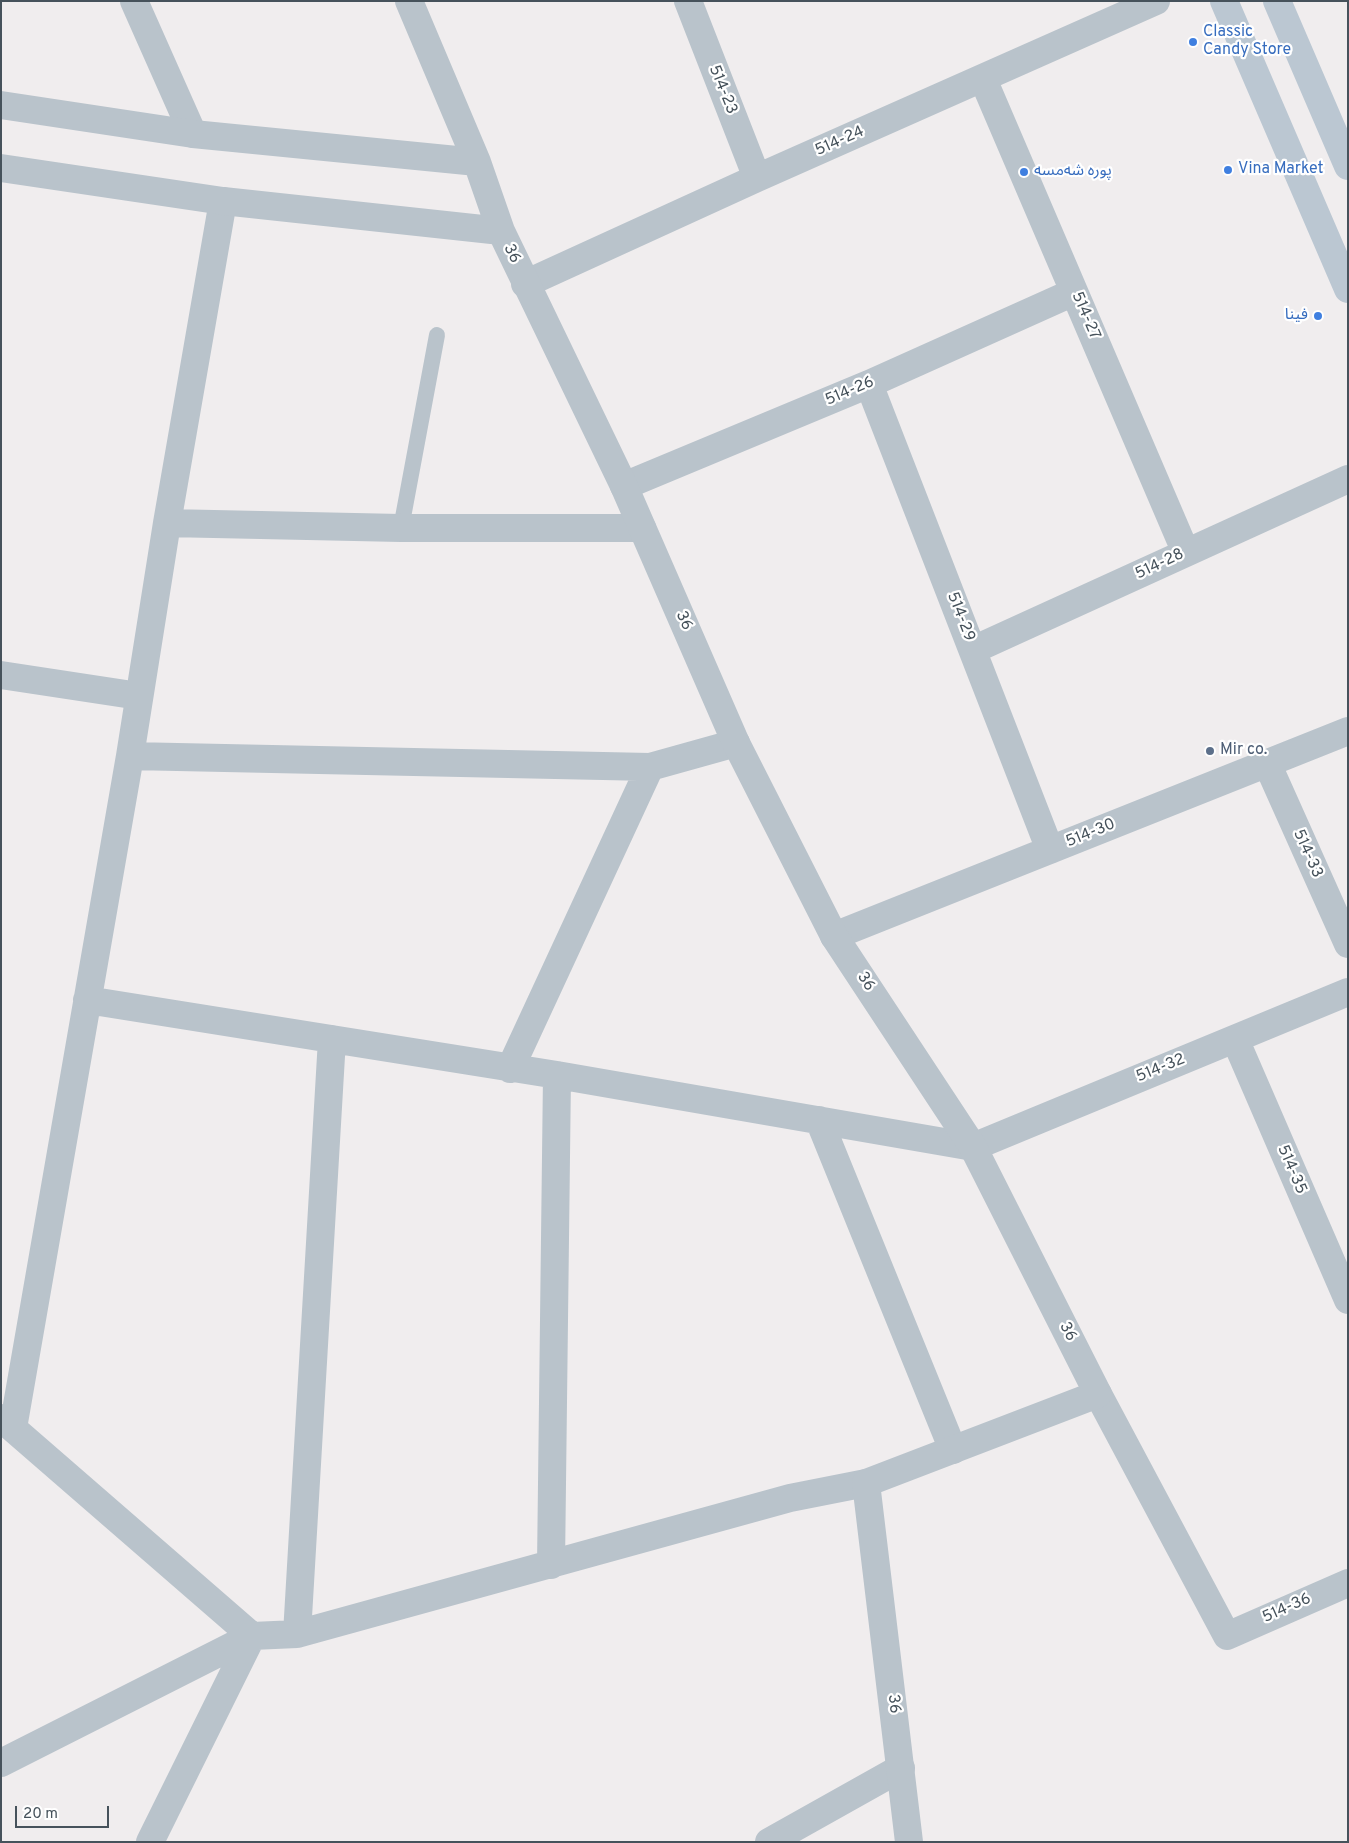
<!DOCTYPE html>
<meta charset="utf-8">
<style>
body{margin:0}
#map{position:relative;width:1349px;height:1843px;overflow:hidden;background:#f0edee;font-family:Overpass,sans-serif}
canvas{display:block}
.frame{position:absolute;inset:0;border:2px solid #46525b;pointer-events:none}
.scale{position:absolute;left:15px;top:1806px;width:94px;height:22px;box-sizing:border-box;border:2px solid #46525b;border-top:0;padding-left:6px;font-size:15px;line-height:18px;white-space:nowrap;color:#46525b;-webkit-text-stroke:4px #fff;paint-order:stroke}
</style>
<div id="map">
<canvas width="1349" height="1843"></canvas>
<div class="frame"></div>
<div class="scale">20 m</div>
</div>
<script>
const c = document.querySelector('canvas').getContext('2d');
c.lineJoin = 'round';
const shape = rows => new Path2D(rows.map(r => 'M' + r).join(''));
function trace(path, color, width, dash) { c.strokeStyle = color; c.lineWidth = width; c.lineCap = dash ? 'butt' : 'round'; c.setLineDash(dash || []); c.stroke(path); }
function label(font, color, halo, rows, align = 'center') {
  c.font = font + ' Overpass,"Noto Sans Arabic",sans-serif'; c.lineWidth = 4.5; c.setLineDash([]); c.textBaseline = 'middle'; c.strokeStyle = halo; c.fillStyle = color; for (const [text, x, y, turn = 0] of rows) {
    c.save(); c.translate(x, y); c.rotate((+turn || 0) * Math.PI / 180); c.textAlign = isNaN(turn) ? turn : align; if (halo) c.strokeText(text, 0, 0); c.fillText(text, 0, 0); c.restore();
  }
}
const service = shape([
 [401,528,437,335]
]);
const minor = shape([
 [134,1,193,134],
 [688,1,757,178],
 [983,79,1186,553],
 [525,284,757,178,1156,1],
 [869,384,1050,850],
 [624,486,869,384,1074,292],
 [167,523,401,528,642,528],
 [973,650,1348,479],
 [1,675,139,696],
 [130,756,650,767,736,743],
 [1267,763,1348,944],
 [834,936,1348,731],
 [87,1000,557,1075,973,1147,1348,992],
 [1235,1039,1348,1300],
 [510,1069,650,767],
 [819,1120,953,1450],
 [1098,1394,1227,1636,1348,1583],
 [1,1418,252,1636,150,1842],
 [13,1428,130,756,167,523,223,201],
 [551,1565,557,1075],
 [297,1634,332,1039],
 [1,1763,252,1636,297,1634,790,1498,866,1483],
 [769,1842,901,1768]
]);
const tertiary = shape([
 [409,1,477,162,501,231,624,486,736,743,834,936,973,1147,1098,1394,866,1483,909,1842],
 [1,105,193,134,477,162],
 [1,168,223,201,501,231]
]);
const secondary = shape([
 [1224,1,1348,289],
 [1277,1,1348,166]
]);
const markers = [
 [1193,42,5,"#3f7fe0"],
 [1228,170,5,"#3f7fe0"],
 [1024,172,5,"#3f7fe0"],
 [1318,316,5,"#3f7fe0"],
 [1210,751,5,"#5c6f8a"]
];
const shopNames = [
 ["Classic",1203,33],
 ["Candy Store",1203,51],
 ["Vina Market",1238,170],
 ["پورە شەمسە",1034,172],
 ["فينا",1308,316,"right"]
];
const streetNames = [
 ["514-23",722,90,68],
 ["514-24",840,142,-24],
 ["36",511,254,65],
 ["514-27",1085,316,67],
 ["514-26",850,392,-23],
 ["514-28",1160,565,-25],
 ["514-29",960,617,69],
 ["36",683,621,66],
 ["514-30",1091,834,-22],
 ["514-33",1307,854,66],
 ["36",865,982,57],
 ["514-32",1161,1069,-22],
 ["514-35",1291,1170,67],
 ["36",1067,1332,63],
 ["514-36",1287,1609,-24],
 ["36",893,1704,83]
];
const serviceNames = [
 ["Mir co.",1220,751]
];
trace(service, '#b9c3cb', 16);
trace(minor, '#b9c3cb', 28);
trace(tertiary, '#b9c3cb', 28);
trace(secondary, '#bbc7d2', 28);
for (const [x, y, r, color] of markers) { const dot = new Path2D(); dot.arc(x, y, r, 0, 2 * Math.PI); c.fillStyle = color; c.fill(dot); trace(dot, '#fff', 2); }
label('16px', '#366cbe', '#fff', shopNames, 'left');
label('16px', '#46525b', '#fff', streetNames);
label('16px', '#4e5e75', '#fff', serviceNames, 'left');
</script>
